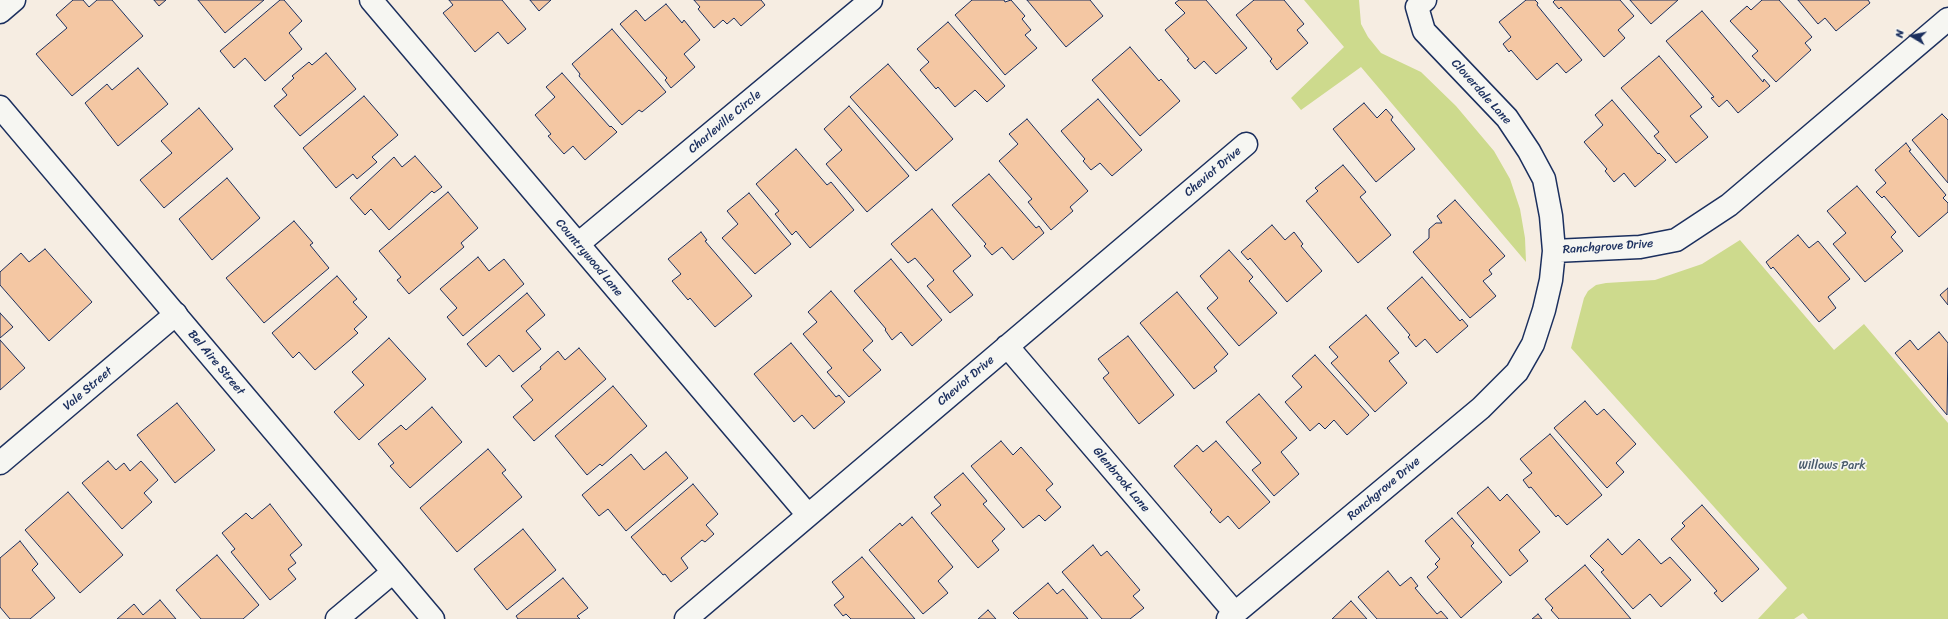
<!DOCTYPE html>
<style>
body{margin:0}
#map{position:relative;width:1948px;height:619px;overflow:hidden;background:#f6ede2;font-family:Sriracha,sans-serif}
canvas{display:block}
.north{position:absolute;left:1892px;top:16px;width:40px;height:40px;-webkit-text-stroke:3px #f6f6f2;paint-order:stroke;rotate:280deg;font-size:11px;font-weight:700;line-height:16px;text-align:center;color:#1b2f5e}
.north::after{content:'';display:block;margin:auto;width:14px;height:18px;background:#1b2f5e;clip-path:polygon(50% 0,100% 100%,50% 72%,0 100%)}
</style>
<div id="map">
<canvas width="1948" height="619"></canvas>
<div class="north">N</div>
</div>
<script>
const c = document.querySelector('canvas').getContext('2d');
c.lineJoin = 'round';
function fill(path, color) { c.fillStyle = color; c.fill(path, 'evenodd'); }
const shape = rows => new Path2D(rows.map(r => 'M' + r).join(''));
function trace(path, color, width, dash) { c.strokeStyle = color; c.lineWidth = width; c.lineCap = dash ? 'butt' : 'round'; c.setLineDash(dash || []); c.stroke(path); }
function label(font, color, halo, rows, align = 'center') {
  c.font = font + ' Sriracha,sans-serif'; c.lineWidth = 3.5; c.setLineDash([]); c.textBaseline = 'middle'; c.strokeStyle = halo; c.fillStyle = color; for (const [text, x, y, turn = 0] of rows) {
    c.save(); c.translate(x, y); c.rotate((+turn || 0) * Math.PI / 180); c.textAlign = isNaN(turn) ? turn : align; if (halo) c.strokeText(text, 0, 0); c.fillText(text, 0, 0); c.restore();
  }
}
const green = shape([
 [1304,0,1359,0,1361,24,1368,37,1381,53,1421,72,1456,106,1494,151,1510,179,1520,209,1525,238,1526,262,1361,67,1301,110,1291,98,1344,47],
 [1740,240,1834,350,1864,324,1948,423,1948,619,1808,619,1803,613,1794,619,1758,619,1787,588,1571,348,1584,298,1588,291,1596,285,1606,283,1655,280,1702,264]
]);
const building = shape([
 [73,0,83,0,89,7,97,0,112,0,143,36,72,96,36,54,67,28,56,15,73,0],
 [154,0,166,0,159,6,154,0],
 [198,0,264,0,225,33,198,0],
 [280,0,284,0,302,21,289,33,302,49,265,81,245,58,234,68,220,51,280,0],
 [449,0,502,0,526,29,508,44,498,32,475,52,443,13,453,5,449,0],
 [530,0,551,0,539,11,530,0],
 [694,0,761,0,765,5,741,26,734,18,727,24,723,20,714,28,698,9,700,7,694,0],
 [972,0,1004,0,1005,2,1011,0,1025,16,1022,19,1031,30,1025,35,1037,48,1005,75,955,15,972,0],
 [1027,0,1090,0,1103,16,1066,47,1027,0],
 [1179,0,1206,0,1247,48,1216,74,1204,61,1195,69,1187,60,1189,59,1165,30,1185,13,1175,3,1179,0],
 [1254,0,1284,0,1304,24,1297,30,1308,43,1277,70,1270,61,1272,59,1236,15,1254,0],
 [1526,0,1535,0,1538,3,1537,5,1582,60,1566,73,1557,63,1537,80,1511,50,1509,52,1503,44,1511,37,1499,22,1526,0],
 [1555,0,1620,0,1634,16,1618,30,1625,38,1604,57,1561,7,1559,9,1553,2,1555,0],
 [1630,0,1678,0,1651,24,1630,0],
 [1762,0,1779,0,1812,37,1805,43,1811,50,1776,82,1752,56,1758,51,1730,21,1747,6,1751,10,1762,0],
 [1798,0,1868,0,1870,3,1836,31,1825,18,1818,24,1798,0],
 [666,4,682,23,684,20,700,40,684,54,695,67,671,88,665,80,667,78,620,24,636,10,645,21,666,4],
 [1702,11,1763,82,1764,79,1770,86,1738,113,1727,100,1719,107,1711,98,1714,97,1666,41,1702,11],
 [948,22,1005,86,987,102,975,90,955,107,938,87,936,89,920,70,929,62,917,49,948,22],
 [612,29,666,92,642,112,639,110,622,125,579,76,580,74,572,64,612,29],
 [1130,47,1159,81,1161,79,1180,101,1140,136,1092,80,1130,47],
 [326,53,356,89,300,136,274,106,287,95,282,89,294,78,292,76,309,62,312,65,326,53],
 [1659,56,1702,107,1690,116,1708,137,1676,163,1654,136,1659,132,1621,88,1659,56],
 [888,64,953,139,916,171,850,97,888,64],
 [138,68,168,104,118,146,85,103,107,84,112,90,138,68],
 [562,73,610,127,611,126,617,132,585,160,573,146,564,154,548,136,551,134,535,115,555,97,546,87,562,73],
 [364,96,398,135,372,157,377,162,357,179,353,174,336,188,303,148,364,96],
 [1098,99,1142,150,1112,176,1100,163,1091,170,1083,161,1085,159,1061,131,1098,99],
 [1612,100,1658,154,1659,153,1666,160,1635,187,1624,173,1614,182,1605,171,1607,169,1584,142,1603,125,1595,115,1612,100],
 [1364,103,1377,118,1386,109,1393,117,1391,120,1415,149,1376,182,1333,129,1364,103],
 [849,106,909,176,867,212,826,164,842,150,824,129,849,106],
 [199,108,233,149,164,208,140,180,172,153,161,141,199,108],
 [1942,114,1948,120,1948,183,1912,140,1942,114],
 [1027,119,1088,191,1070,207,1073,211,1051,230,1028,202,1032,199,999,161,1018,144,1009,134,1027,119],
 [1906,143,1911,150,1909,151,1946,195,1943,198,1948,203,1948,212,1919,237,1884,196,1882,198,1876,192,1886,183,1875,170,1906,143],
 [796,149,827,185,831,182,854,210,810,248,796,231,792,235,775,214,779,211,756,184,796,149],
 [415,156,442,187,434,193,432,191,389,230,371,209,365,215,350,198,394,157,402,167,415,156],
 [1343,165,1366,192,1360,197,1391,235,1358,263,1306,201,1318,191,1315,188,1343,165],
 [989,174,1036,228,1039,226,1044,233,1013,260,1002,247,992,255,984,246,986,244,952,205,989,174],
 [227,178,260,218,212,260,179,219,227,178],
 [1857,186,1896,232,1891,237,1903,251,1865,282,1833,244,1846,233,1827,211,1857,186],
 [448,192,478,228,461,243,464,247,409,294,397,280,401,277,379,251,448,192],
 [749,193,791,244,755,274,722,238,738,224,727,211,749,193],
 [1455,200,1505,256,1489,270,1492,274,1483,281,1496,296,1470,318,1413,252,1429,238,1429,229,1436,223,1442,223,1437,216,1455,200],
 [932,209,971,256,953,271,973,295,950,313,927,286,934,280,915,258,908,263,891,244,932,209],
 [294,221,313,243,310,245,329,268,264,323,226,278,294,221],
 [1272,225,1285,240,1294,232,1303,244,1301,246,1322,271,1287,302,1250,258,1248,260,1241,252,1272,225],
 [701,232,707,240,705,241,752,296,715,327,690,298,688,300,672,281,681,274,668,259,701,232],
 [1798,235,1809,248,1818,241,1850,279,1828,297,1836,308,1819,322,1773,267,1771,269,1766,262,1798,235],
 [45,249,92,302,49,341,0,285,0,272,21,253,29,262,45,249],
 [1229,250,1253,277,1249,281,1277,313,1239,346,1207,308,1218,298,1200,276,1229,250],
 [478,257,489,271,504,259,524,284,463,336,447,317,457,308,440,289,478,257],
 [891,259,942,320,912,346,901,332,892,340,885,330,886,329,854,291,891,259],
 [337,276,357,299,353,302,367,317,354,329,358,333,315,370,299,352,293,358,272,333,337,276],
 [1422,277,1460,321,1462,319,1468,326,1437,353,1425,339,1416,347,1408,337,1410,335,1387,308,1422,277],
 [1948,288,1948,305,1940,295,1948,288],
 [831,291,873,341,863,350,881,370,849,397,827,372,832,368,803,334,817,322,808,312,831,291],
 [1177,292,1228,354,1214,367,1217,371,1194,389,1140,323,1177,292],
 [527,293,545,315,526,331,541,349,513,372,499,355,486,367,467,344,527,293],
 [0,313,13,327,0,338,0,313],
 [1366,315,1399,353,1389,361,1407,383,1375,412,1331,363,1338,357,1329,347,1366,315],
 [1939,332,1948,343,1947,415,1895,353,1910,340,1918,350,1939,332],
 [1128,336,1174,395,1139,424,1103,378,1109,373,1098,359,1128,336],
 [389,338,426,379,359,440,334,412,364,385,352,372,389,338],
 [0,340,25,368,0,390,0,340],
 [791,343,836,397,839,395,845,402,814,429,802,415,794,422,754,374,791,343],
 [579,348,606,379,534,441,513,417,533,400,521,386,541,369,540,367,558,351,565,360,579,348],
 [1315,355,1369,415,1347,435,1334,420,1325,429,1319,423,1310,431,1285,402,1302,387,1292,376,1315,355],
 [613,386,647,426,602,466,600,464,587,475,555,436,613,386],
 [1259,394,1297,438,1281,452,1299,474,1274,496,1252,470,1261,463,1226,422,1259,394],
 [1585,401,1597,415,1604,409,1636,444,1616,463,1624,472,1607,488,1554,428,1585,401],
 [177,403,215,450,175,483,137,435,177,403],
 [432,407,462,442,410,488,390,466,394,463,378,444,401,425,406,430,432,407],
 [1550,434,1602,495,1567,525,1558,515,1556,517,1531,487,1529,488,1523,480,1532,473,1520,459,1550,434],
 [1001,441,1013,455,1021,447,1053,484,1046,490,1061,507,1045,521,1039,515,1023,528,971,466,1001,441],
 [1216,441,1270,502,1239,529,1228,516,1220,523,1210,512,1212,510,1174,466,1197,445,1203,452,1216,441],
 [488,449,506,470,502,473,522,497,457,552,420,508,488,449],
 [666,452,688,478,626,531,608,509,599,516,582,495,631,454,644,470,666,452],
 [108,461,116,470,124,463,130,471,141,461,158,480,144,493,152,502,122,529,82,483,108,461],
 [963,473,987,501,983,504,1005,529,992,541,999,550,978,568,931,513,941,505,934,497,963,473],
 [693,484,718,514,706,525,714,534,705,542,702,540,681,558,688,568,671,582,665,574,663,575,631,537,693,484],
 [1488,487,1500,501,1507,494,1540,532,1519,550,1528,561,1510,576,1457,513,1488,487],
 [68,492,123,555,80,593,25,530,68,492],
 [270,504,302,545,290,555,296,563,288,569,296,579,270,600,231,552,235,549,222,533,246,513,252,519,270,504],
 [1702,505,1759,569,1722,602,1714,593,1717,591,1671,539,1685,526,1682,523,1702,505],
 [912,517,953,567,938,581,948,593,923,614,869,550,900,523,902,526,912,517],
 [1452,518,1474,543,1471,546,1502,582,1461,618,1427,577,1438,567,1435,564,1440,559,1425,541,1452,518],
 [523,529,556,570,507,610,474,569,523,529],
 [1608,539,1622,555,1639,539,1661,564,1670,557,1691,580,1661,607,1650,594,1633,609,1601,572,1604,570,1590,556,1608,539],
 [20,541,38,564,32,570,55,598,30,619,10,619,0,607,0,558,20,541],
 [1093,545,1101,556,1107,551,1140,590,1133,596,1144,608,1130,619,1102,619,1062,572,1093,545],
 [217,555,259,605,243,619,201,619,176,590,217,555],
 [862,557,915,619,851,619,846,614,843,616,834,605,844,597,832,582,862,557],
 [1585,565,1631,619,1559,619,1551,610,1553,608,1545,599,1585,565],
 [1388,571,1400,586,1411,577,1418,586,1415,588,1437,614,1441,611,1448,619,1377,619,1358,597,1388,571],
 [563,578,588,608,577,616,580,619,518,619,516,616,563,578],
 [1048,583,1057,594,1063,589,1088,619,1019,619,1013,613,1048,583],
 [160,600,176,619,117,619,134,604,143,615,160,600],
 [1351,601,1367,619,1332,619,1351,601],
 [988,610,996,619,978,619,988,610],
 [1538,614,1542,619,1532,619,1538,614]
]);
const minor = shape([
 [371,0,808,515],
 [1425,0,1417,7,1424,31,1507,118,1529,151,1544,179,1551,216,1554,251],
 [0,12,14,0],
 [578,244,871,0],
 [1007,346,1235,613],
 [0,463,176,314],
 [337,619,393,572],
 [686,619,1246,144],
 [1228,619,1481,408,1517,372,1533,344,1544,310,1551,280,1554,251,1640,247,1676,240,1729,205,1948,19]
]);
const tertiary = shape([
 [0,107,433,619]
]);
const streetNames = [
 ["Cloverdale Lane",1481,92,48],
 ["Charleville Circle",725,122,-40],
 ["Cheviot Drive",1213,172,-40],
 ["Ranchgrove Drive",1608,247,-4],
 ["Countrywood Lane",589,258,50],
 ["Bel Aire Street",216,363,50],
 ["Cheviot Drive",966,381,-40],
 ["Vale Street",88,389,-40],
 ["Glenbrook Lane",1121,480,50],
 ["Ranchgrove Drive",1384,489,-40]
];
const parkNames = [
 ["Willows Park",1832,466]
];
fill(green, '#cdda8d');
fill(building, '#f4c7a3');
trace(building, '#1b2f5e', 1);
trace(minor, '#1b2f5e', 25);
trace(tertiary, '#1b2f5e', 25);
trace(minor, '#f6f6f2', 22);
trace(tertiary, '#f6f6f2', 22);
label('12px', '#1b2f5e', '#f6f6f2', streetNames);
label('12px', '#485a6a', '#f6f6f2', parkNames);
</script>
